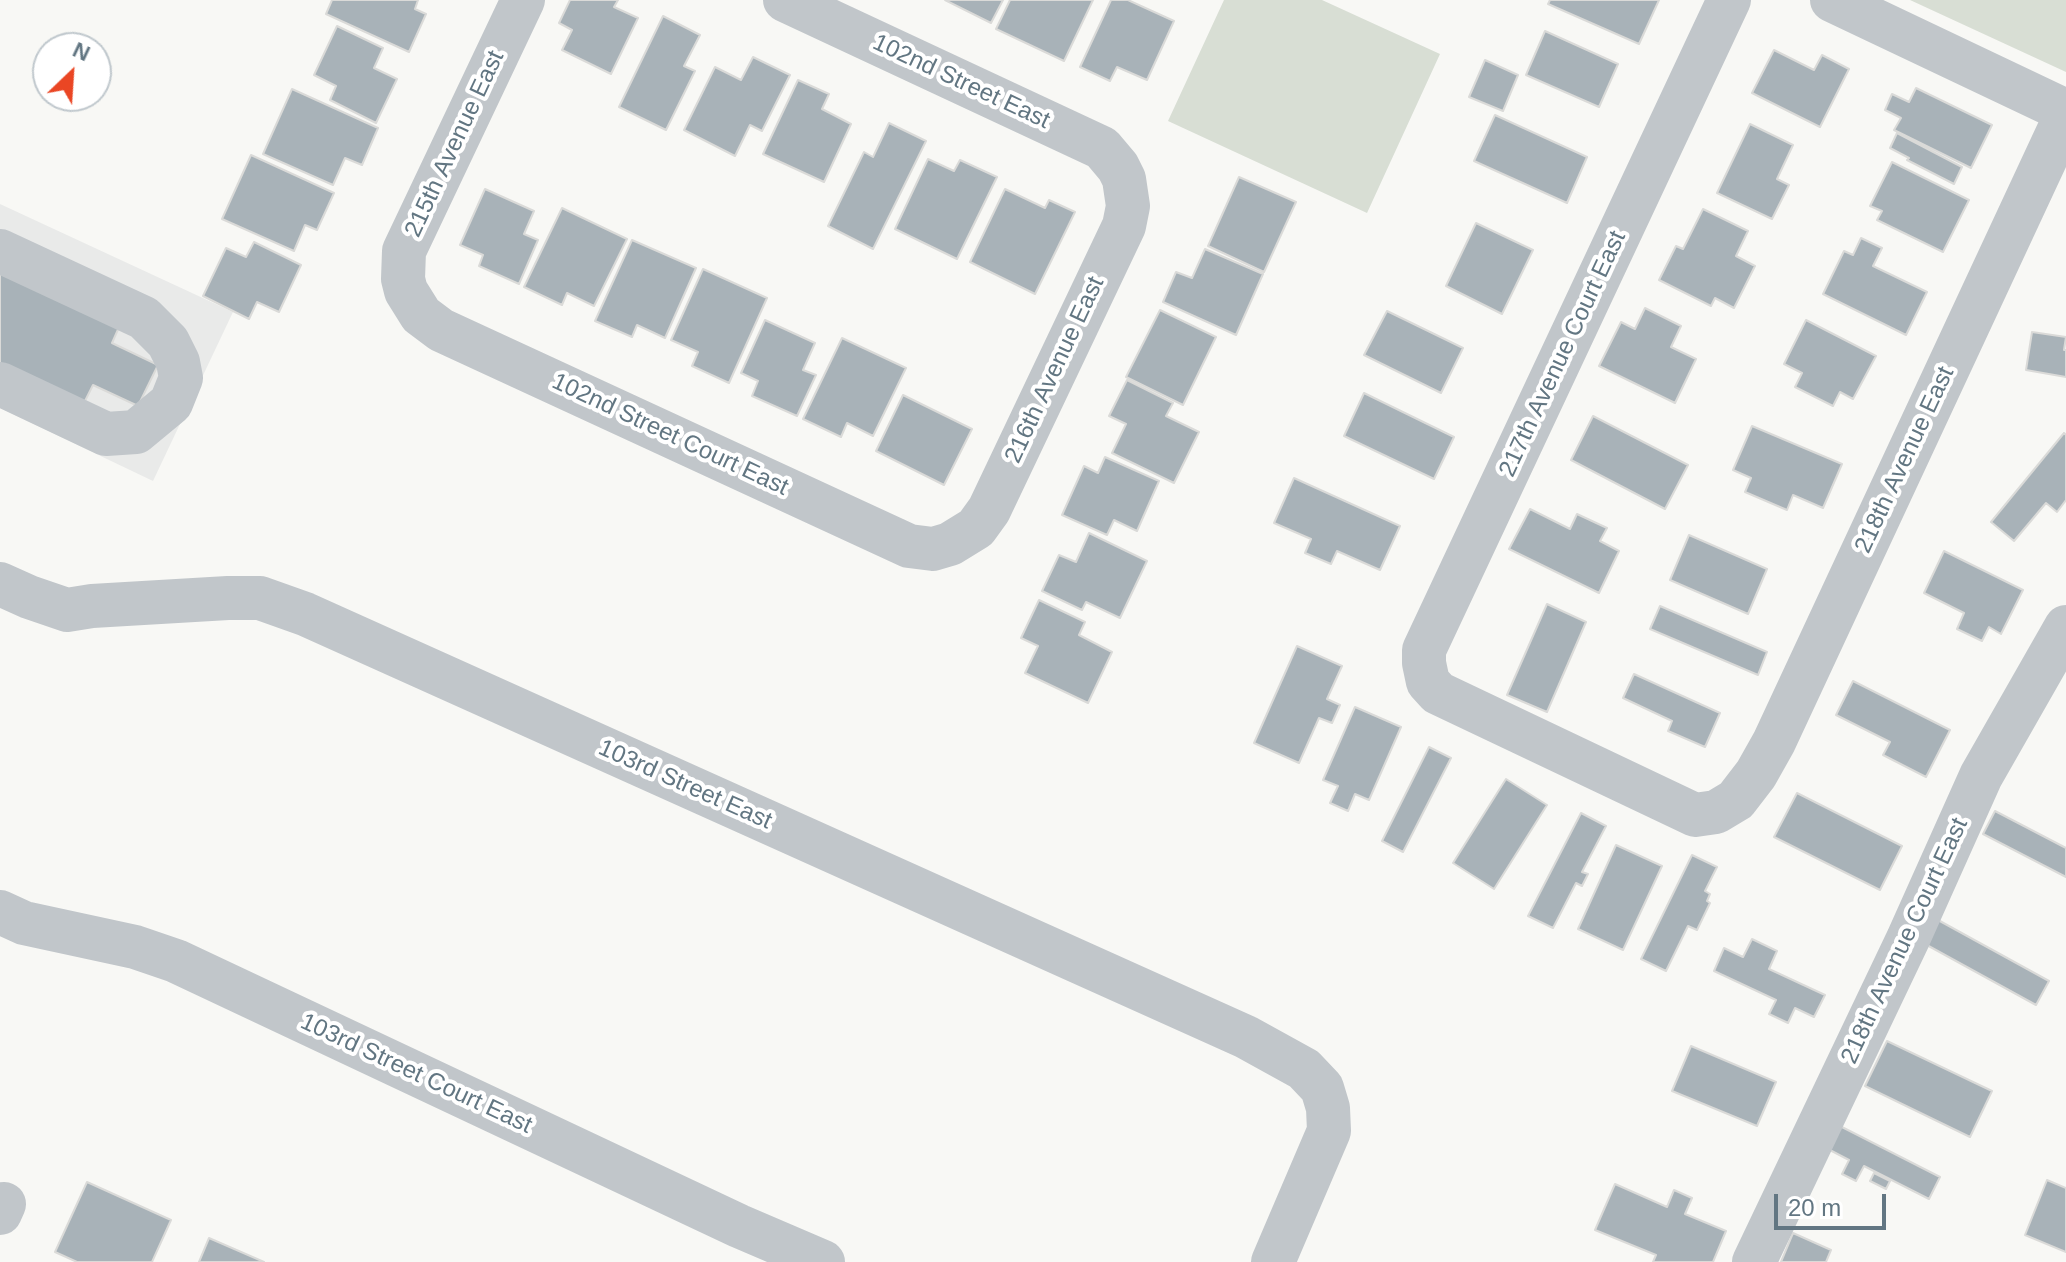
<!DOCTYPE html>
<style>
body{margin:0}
#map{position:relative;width:2066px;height:1262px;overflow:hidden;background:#f8f8f5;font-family:Helvetica,sans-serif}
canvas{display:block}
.north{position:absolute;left:32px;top:32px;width:80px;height:80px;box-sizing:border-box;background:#fff;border:2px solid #c0c8cd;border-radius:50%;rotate:25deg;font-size:22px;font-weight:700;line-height:32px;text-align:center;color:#627682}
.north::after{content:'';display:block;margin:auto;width:28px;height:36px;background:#ea4624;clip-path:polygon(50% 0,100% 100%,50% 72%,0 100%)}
.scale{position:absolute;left:1774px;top:1194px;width:112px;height:36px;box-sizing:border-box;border:4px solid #627682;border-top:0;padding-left:10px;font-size:24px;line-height:28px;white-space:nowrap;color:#627682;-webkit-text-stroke:6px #fff;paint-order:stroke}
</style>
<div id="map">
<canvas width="2066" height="1262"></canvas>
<div class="north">N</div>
<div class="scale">20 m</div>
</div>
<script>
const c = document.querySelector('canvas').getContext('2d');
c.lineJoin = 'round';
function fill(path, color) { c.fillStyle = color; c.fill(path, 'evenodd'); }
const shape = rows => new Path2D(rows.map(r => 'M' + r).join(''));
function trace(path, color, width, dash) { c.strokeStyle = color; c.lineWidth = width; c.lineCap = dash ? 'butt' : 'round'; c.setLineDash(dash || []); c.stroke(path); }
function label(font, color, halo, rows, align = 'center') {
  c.font = font + ' Helvetica,sans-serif'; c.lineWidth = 8; c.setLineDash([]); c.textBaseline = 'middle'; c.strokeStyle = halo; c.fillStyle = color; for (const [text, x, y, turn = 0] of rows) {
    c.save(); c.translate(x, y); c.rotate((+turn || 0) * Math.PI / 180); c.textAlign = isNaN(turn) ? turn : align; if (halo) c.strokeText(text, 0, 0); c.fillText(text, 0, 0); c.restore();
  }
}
const built = shape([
 [0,204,233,312,153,481,0,408]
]);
const green = shape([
 [1224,0,1322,0,1440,54,1367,213,1168,121],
 [1910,0,2066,0,2066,72]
]);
const building = shape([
 [332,0,418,0,415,9,426,14,409,52,326,14,332,0],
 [570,0,618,0,614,7,638,18,611,74,562,50,572,30,559,23,570,0],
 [945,0,1003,0,991,23,945,0],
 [1010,0,1093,0,1064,61,996,29,1010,0],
 [1111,0,1128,0,1174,21,1147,80,1117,67,1110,81,1080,67,1111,0],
 [1550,0,1659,0,1639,44,1548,4,1550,0],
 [663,16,700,35,684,66,695,71,666,130,619,107,663,16],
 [337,26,383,48,374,68,397,79,376,123,330,100,336,86,314,75,337,26],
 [1545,31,1618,64,1599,107,1526,75,1545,31],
 [1774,50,1814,70,1822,55,1849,69,1820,127,1752,93,1774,50],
 [753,57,790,75,762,131,750,125,735,156,684,130,715,67,741,80,753,57],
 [1485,60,1518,75,1503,111,1469,97,1485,60],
 [798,80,829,94,822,109,851,124,824,182,763,154,798,80],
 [1916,88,1992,125,1971,168,1894,130,1901,118,1885,110,1892,94,1909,102,1916,88],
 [292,89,378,128,362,165,345,158,333,185,263,154,292,89],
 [1495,115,1587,157,1567,203,1474,161,1495,115],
 [889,123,926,141,873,249,828,226,864,152,873,157,889,123],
 [1750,124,1793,145,1777,179,1789,185,1772,219,1717,193,1750,124],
 [1897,133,1962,167,1954,184,1907,160,1909,158,1890,148,1897,133],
 [251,155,334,193,317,230,305,225,294,251,222,219,251,155],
 [928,159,954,171,960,160,997,177,957,259,895,229,928,159],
 [1892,162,1969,200,1943,252,1877,220,1882,211,1870,206,1892,162],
 [1239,177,1296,202,1264,272,1208,246,1239,177],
 [485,189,534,211,524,234,538,240,519,284,479,266,483,255,460,245,485,189],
 [1005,189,1045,208,1049,200,1075,212,1035,294,970,262,1005,189],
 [562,208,627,239,594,306,567,293,562,305,524,287,562,208],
 [1703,209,1748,231,1736,256,1755,266,1734,308,1715,298,1711,306,1659,280,1676,246,1683,249,1703,209],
 [1476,223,1533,250,1502,314,1446,286,1476,223],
 [1861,238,1882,248,1873,266,1927,292,1906,335,1823,294,1844,251,1853,255,1861,238],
 [632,240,696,268,665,338,637,325,632,337,595,321,632,240],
 [254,242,301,265,279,312,257,302,249,319,203,296,226,248,246,257,254,242],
 [1205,249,1263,274,1236,335,1163,302,1176,272,1192,278,1205,249],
 [0,267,120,325,112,343,158,365,138,406,93,385,83,405,0,366,0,267],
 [703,269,767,298,729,383,692,366,698,352,671,340,703,269],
 [1645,308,1681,326,1671,347,1696,359,1675,403,1599,366,1621,322,1635,329,1645,308],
 [1160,310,1216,337,1183,405,1126,377,1160,310],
 [1387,311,1463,348,1441,393,1364,355,1387,311],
 [765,320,815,343,803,370,816,375,797,416,752,396,758,381,741,373,765,320],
 [1806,320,1876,356,1853,399,1840,392,1833,406,1795,387,1802,373,1784,364,1806,320],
 [2032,332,2066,337,2064,350,2066,350,2066,377,2026,370,2032,332],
 [842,338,906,368,873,436,847,423,841,437,803,419,842,338],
 [1127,380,1173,403,1166,416,1199,432,1174,483,1112,453,1126,424,1109,416,1127,380],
 [1364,393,1454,437,1434,479,1344,436,1364,393],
 [903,395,972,429,944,485,876,451,903,395],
 [1593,416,1688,465,1665,509,1571,460,1593,416],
 [1752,426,1842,464,1823,508,1793,495,1787,510,1745,492,1751,478,1733,470,1752,426],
 [2064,433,2066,435,2066,500,2057,512,2046,503,2014,541,1991,522,2064,433],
 [1105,457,1159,481,1137,531,1114,520,1107,535,1062,515,1084,466,1098,473,1105,457],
 [1294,478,1400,526,1380,570,1337,551,1331,564,1305,553,1311,539,1274,523,1294,478],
 [1530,509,1570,529,1577,514,1607,528,1600,541,1619,551,1599,593,1509,549,1530,509],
 [1089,533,1147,561,1120,618,1086,602,1082,610,1042,591,1059,555,1076,562,1089,533],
 [1689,535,1767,569,1748,614,1670,580,1689,535],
 [1944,551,2023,590,2001,634,1989,627,1982,641,1957,629,1964,613,1924,593,1944,551],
 [1039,600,1085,622,1079,635,1112,652,1088,703,1025,673,1038,646,1021,638,1039,600],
 [1547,604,1586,622,1547,712,1507,695,1547,604],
 [1660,606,1767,652,1758,675,1650,629,1660,606],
 [1297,646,1342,666,1327,699,1340,705,1332,723,1319,718,1299,763,1254,743,1297,646],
 [1634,674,1720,713,1705,747,1668,731,1672,721,1623,698,1634,674],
 [1853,681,1950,730,1926,777,1883,755,1890,742,1836,715,1853,681],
 [1355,707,1401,727,1369,800,1355,794,1348,811,1330,803,1338,786,1323,780,1355,707],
 [1429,747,1451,758,1403,852,1382,841,1429,747],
 [1506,779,1547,805,1494,889,1453,863,1506,779],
 [1797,793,1902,846,1880,890,1774,837,1797,793],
 [1995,811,2066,848,2066,877,1983,834,1995,811],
 [1581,813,1606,826,1582,872,1588,874,1582,886,1576,883,1553,928,1528,916,1581,813],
 [1616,845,1662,866,1623,950,1578,929,1616,845],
 [1692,855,1717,867,1705,891,1710,894,1707,901,1710,903,1697,930,1688,926,1666,971,1641,959,1692,855],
 [1938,920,2049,981,2036,1005,1925,944,1938,920],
 [1752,939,1777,951,1769,969,1825,995,1814,1017,1795,1008,1788,1023,1769,1014,1776,1000,1714,971,1724,948,1743,957,1752,939],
 [1887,1041,1992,1091,1970,1137,1865,1086,1887,1041],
 [1691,1046,1776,1082,1757,1126,1672,1091,1691,1046],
 [1838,1125,1940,1177,1929,1199,1864,1166,1856,1181,1842,1174,1849,1160,1826,1148,1838,1125],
 [1874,1173,1890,1181,1886,1189,1870,1181,1874,1173],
 [2047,1180,2066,1188,2066,1252,2025,1235,2047,1180],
 [87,1182,171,1220,152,1262,77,1262,55,1252,87,1182],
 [1615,1184,1667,1207,1674,1190,1692,1198,1685,1214,1726,1231,1713,1262,1653,1262,1656,1255,1595,1230,1615,1184],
 [1793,1233,1831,1250,1826,1262,1781,1262,1793,1233],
 [209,1238,264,1262,199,1262,209,1238]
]);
const minor = shape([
 [523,0,404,251,403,279,406,291,421,315,441,330,909,546,933,549,950,544,976,528,989,510,1124,226,1128,206,1124,179,1118,167,1102,148,785,0],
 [1729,0,1424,650,1424,663,1428,682,1438,693,1695,815,1716,812,1736,800,1756,774,1774,742,2066,115],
 [1832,0,2066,111],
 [0,251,144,318,168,342,178,362,181,378,171,403,136,432,106,434,0,384],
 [0,584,29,597,67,610,92,606,228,598,260,598,305,614,1246,1037,1304,1069,1322,1088,1328,1108,1329,1131,1273,1262],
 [0,912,24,923,135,947,176,961,739,1226,823,1262],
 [0,1213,4,1204],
 [1754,1262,1908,939,1981,776,2066,627]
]);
const streetNames = [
 ["102nd Street East",961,82,25],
 ["215th Avenue East",455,144,-65],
 ["217th Avenue Court East",1563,354,-65],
 ["216th Avenue East",1055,370,-65],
 ["102nd Street Court East",670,435,25],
 ["218th Avenue East",1905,460,-65],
 ["103rd Street East",685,785,24],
 ["218th Avenue Court East",1905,941,-65],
 ["103rd Street Court East",416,1074,25]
];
fill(built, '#e9eae9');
fill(green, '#d8ded4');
fill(building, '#a8b2b8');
trace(building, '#dadad8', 2);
trace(minor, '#c1c6ca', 44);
label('24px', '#627682', '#fff', streetNames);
</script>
